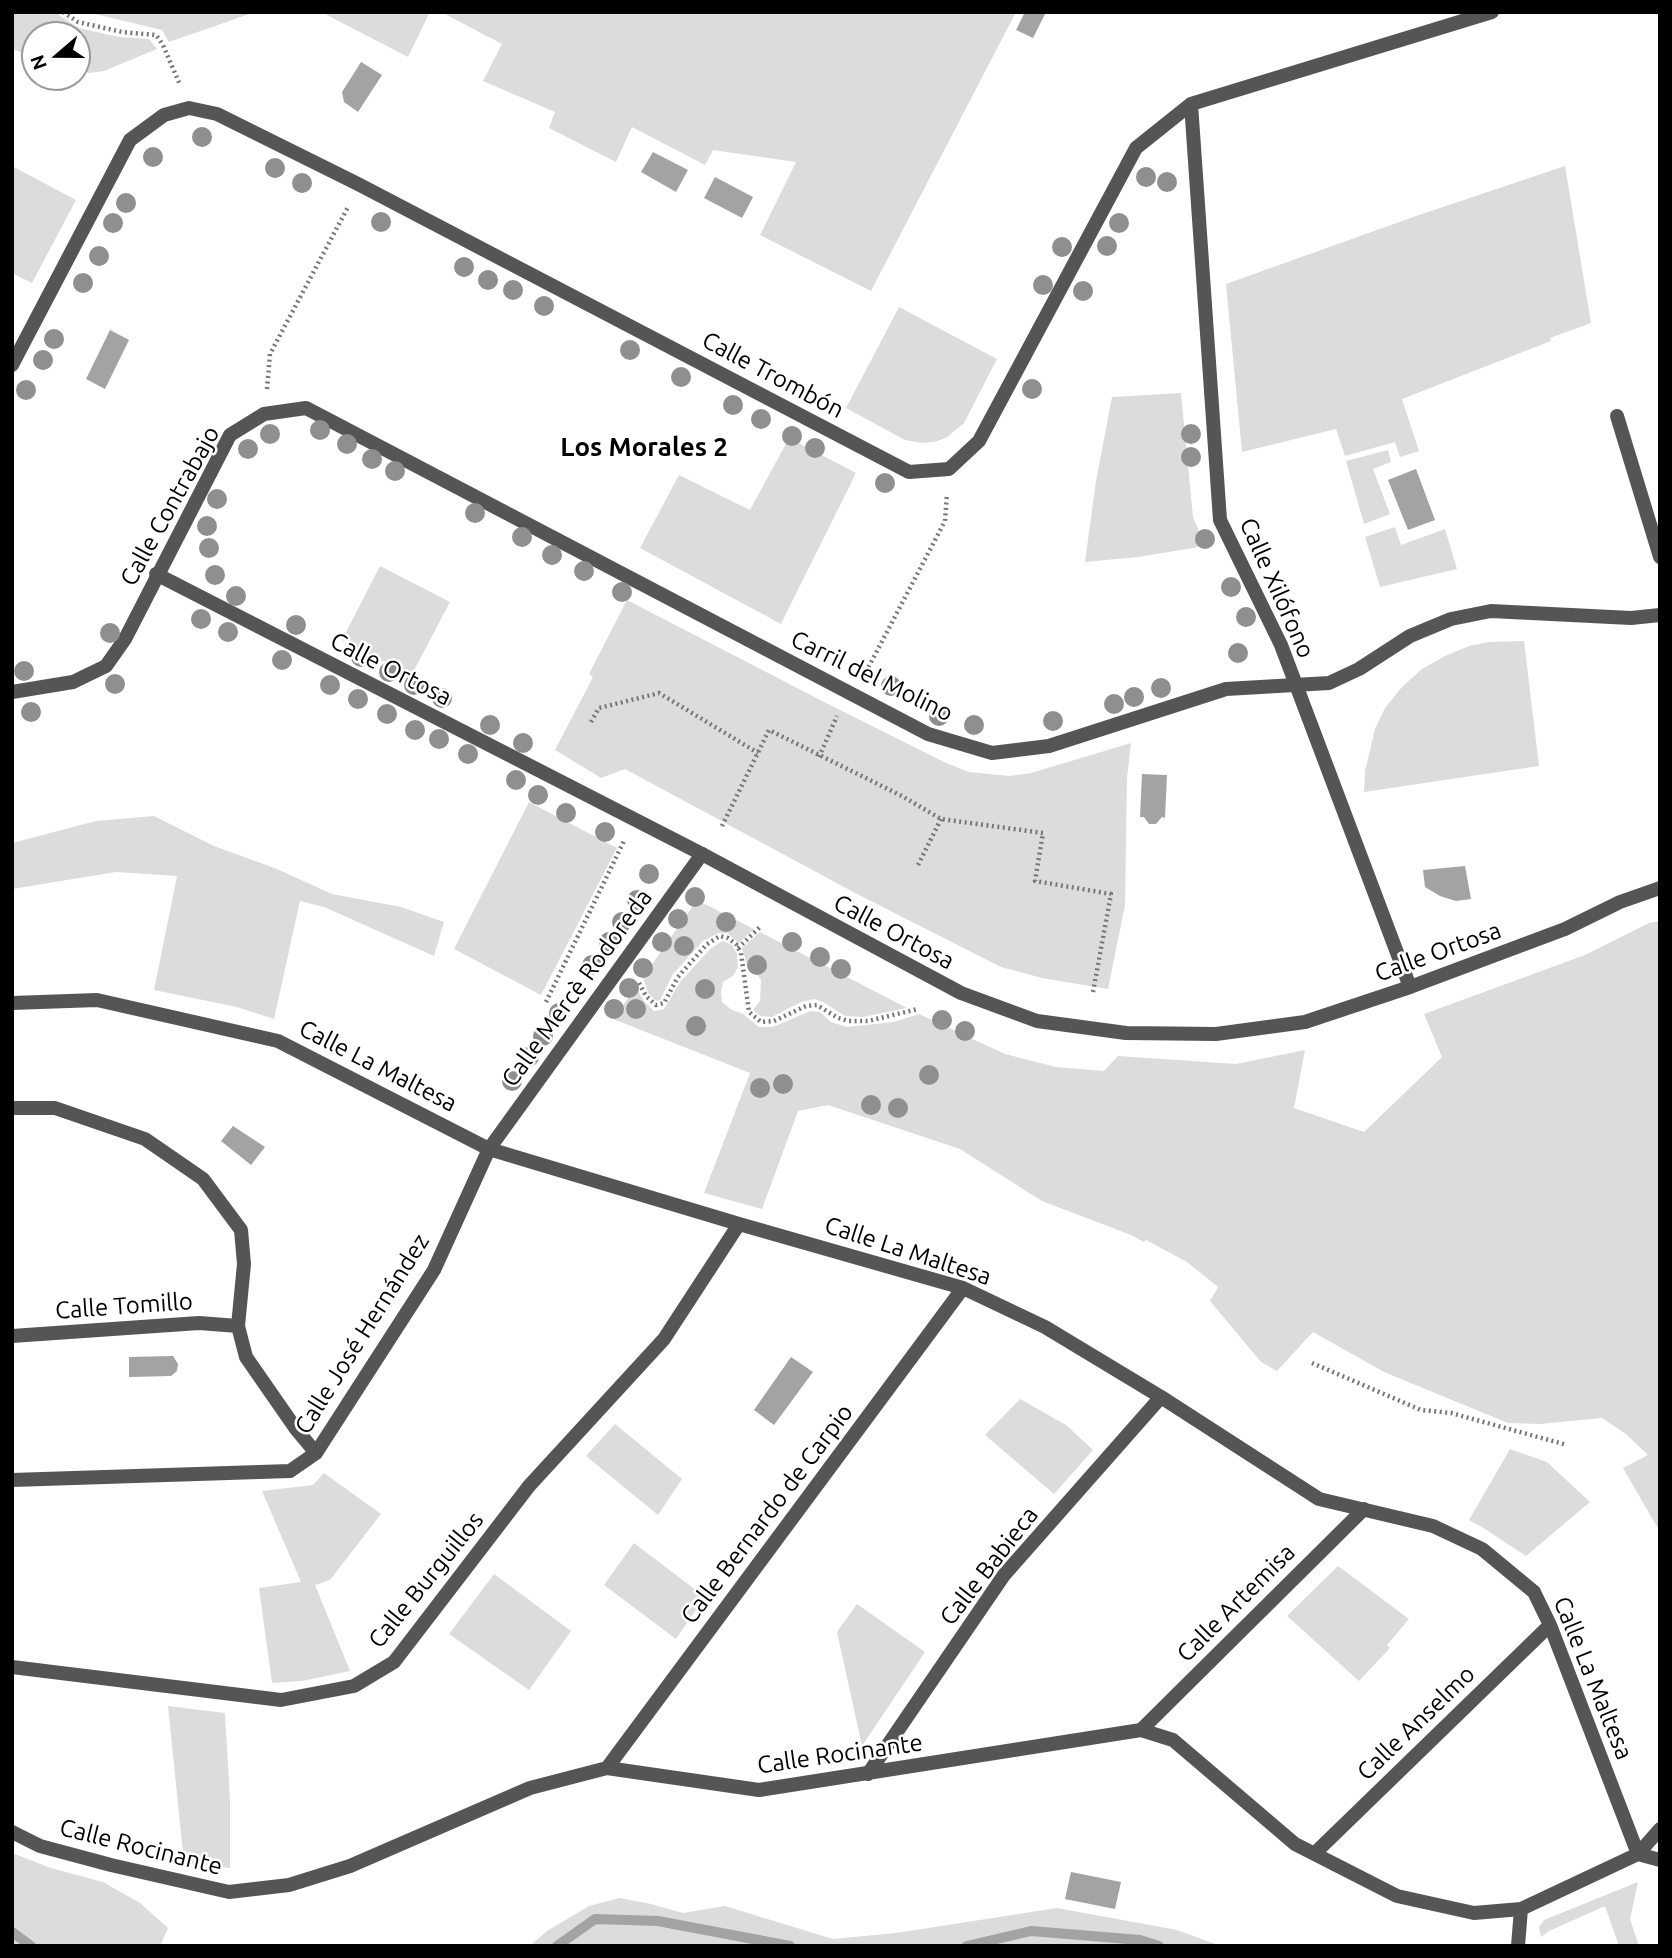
<!DOCTYPE html>
<meta charset="utf-8">
<style>
body{margin:0}
#map{position:relative;width:1672px;height:1958px;overflow:hidden;background:#fff;font-family:Ubuntu,sans-serif}
canvas{display:block}
.frame{position:absolute;inset:0;border:14px solid #000;pointer-events:none}
.north{position:absolute;left:21px;top:21px;width:70px;height:70px;box-sizing:border-box;background:#fff;border:2px solid #999;border-radius:50%;rotate:250deg;font-size:19px;font-weight:700;line-height:28px;text-align:center;color:#000}
.north::after{content:'';display:block;margin:auto;width:24px;height:32px;background:#000;clip-path:polygon(50% 0,100% 100%,50% 72%,0 100%)}
</style>
<div id="map">
<canvas width="1672" height="1958"></canvas>
<div class="frame"></div>
<div class="north">N</div>
</div>
<script>
const c = document.querySelector('canvas').getContext('2d');
c.lineJoin = 'round';
function fill(path, color) { c.fillStyle = color; c.fill(path, 'evenodd'); }
const shape = rows => new Path2D(rows.map(r => 'M' + r).join(''));
function trace(path, color, width, dash) { c.strokeStyle = color; c.lineWidth = width; c.lineCap = dash ? 'butt' : 'round'; c.setLineDash(dash || []); c.stroke(path); }
function label(font, color, halo, rows, align = 'center') {
  c.font = font + ' Ubuntu,sans-serif'; c.lineWidth = 5; c.setLineDash([]); c.textBaseline = 'middle'; c.strokeStyle = halo; c.fillStyle = color; for (const [text, x, y, turn = 0] of rows) {
    c.save(); c.translate(x, y); c.rotate((+turn || 0) * Math.PI / 180); c.textAlign = isNaN(turn) ? turn : align; if (halo) c.strokeText(text, 0, 0); c.fillText(text, 0, 0); c.restore();
  }
}
const green = shape([
 [12,12,54,12,79,28,119,37,149,39,157,49,104,71,89,73,77,67,77,35,35,35,35,47,32,46,28,55,12,49],
 [87,12,255,12,169,42,162,30],
 [321,12,430,12,408,57],
 [441,12,1016,12,871,291,760,235,796,162,713,150,705,165,632,127,616,162,549,128,555,112,483,81,502,44],
 [12,166,76,200,32,283,12,273],
 [1565,166,1591,323,1550,338,1551,341,1402,399,1419,451,1400,457,1395,442,1345,456,1336,429,1242,452,1226,284,1419,215],
 [899,307,997,359,964,423,946,438,934,442,921,443,905,440,846,408],
 [1181,393,1193,517,1205,546,1138,557,1085,562,1096,481,1112,397],
 [789,438,856,473,781,624,640,548,679,475,750,510],
 [1388,450,1391,462,1373,469,1390,514,1364,524,1346,461],
 [1395,527,1401,545,1445,529,1457,569,1380,587,1365,537],
 [380,566,450,602,411,676,342,640],
 [627,600,828,704,946,763,969,772,1009,776,1031,773,1131,743,1127,778,1125,905,1108,989,1042,978,1001,967,857,894,625,769,601,778,555,750,593,677,589,674],
 [1524,641,1539,766,1364,792,1365,771,1375,729,1385,708,1402,687,1422,669,1445,656,1469,646,1490,642],
 [529,802,617,848,541,995,454,949],
 [154,816,214,846,277,869,332,894,401,907,444,922,434,956,324,907,300,901,274,1019,237,1007,154,990,177,876,116,872,12,889,12,843,96,821],
 [697,900,754,929,739,943,727,933,719,933,703,941,673,974,660,1000,656,1001,648,993,643,977],
 [1660,921,1660,1532,1623,1468,1648,1455,1626,1434,1602,1418,1540,1424,1508,1423,1384,1372,1313,1332,1277,1371,1261,1362,1210,1301,1218,1287,1187,1262,1146,1240,1144,1242,1131,1235,1042,1201,960,1149,828,1105,798,1111,762,1209,704,1193,750,1073,613,1019,636,987,644,1001,654,1011,664,1009,680,982,711,948,723,941,732,945,737,954,738,967,733,976,723,982,721,991,722,1002,732,1010,743,1014,759,1027,773,1027,810,1011,820,1012,831,1022,847,1027,894,1022,919,1014,1005,1054,1056,1067,1104,1071,1118,1056,1236,1064,1305,1050,1294,1108,1364,1132,1442,1057,1424,1014,1585,955,1649,923],
 [760,932,907,1008,863,1017,845,1016,823,1002,814,999,801,1002,772,1017,761,1016,753,1010,760,1001,761,980,755,971,747,965,742,948],
 [1020,1399,1066,1425,1093,1450,1054,1494,985,1435],
 [615,1424,682,1479,658,1515,586,1456],
 [1510,1449,1547,1462,1590,1502,1526,1556,1482,1527,1469,1520],
 [324,1473,381,1514,330,1580,315,1585,350,1671,302,1681,272,1683,259,1588,301,1582,262,1491,313,1485],
 [634,1543,705,1597,676,1639,604,1585],
 [1338,1566,1409,1619,1387,1645,1390,1648,1359,1681,1287,1616],
 [494,1574,571,1631,529,1690,449,1634],
 [857,1604,925,1652,862,1746,837,1632],
 [168,1706,225,1713,230,1800,230,1868,184,1863],
 [12,1853,51,1868,103,1882,140,1903,168,1928,160,1946,12,1946],
 [1638,1882,1630,1919,1639,1946,1619,1946,1605,1906,1549,1931,1541,1937,1539,1927,1544,1920],
 [620,1898,651,1904,683,1913,725,1906,833,1939,896,1933,1057,1908,1177,1930,1221,1946,530,1946,547,1931,589,1906]
]);
const water = shape([
 [1025,12,1046,12,1033,38,1016,30],
 [361,62,382,75,358,112,344,102,342,92],
 [653,152,688,170,676,192,641,172],
 [715,177,753,197,742,218,704,198],
 [110,330,129,340,105,389,86,379],
 [1416,469,1435,520,1408,530,1388,480],
 [1142,774,1167,775,1165,818,1162,817,1156,824,1149,824,1144,817,1140,817],
 [1465,866,1471,899,1456,901,1440,896,1425,887,1423,870],
 [233,1126,265,1147,251,1165,221,1141],
 [173,1356,178,1364,177,1371,171,1376,129,1377,129,1357],
 [791,1357,813,1372,774,1425,754,1410],
 [1071,1872,1121,1882,1115,1909,1065,1899]
]);
const stream = shape([
 [12,1932,31,1946],
 [557,1946,595,1919,658,1921,790,1946],
 [967,1946,1031,1931,1140,1940,1159,1946]
]);
const path = shape([
 [63,12,78,22,122,32,156,35,163,45,180,85],
 [267,389,270,354,348,207],
 [866,672,945,521,947,494],
 [591,722,599,708,659,693,758,753],
 [819,757,837,716],
 [722,826,769,730,902,796,941,819,1043,833,1035,881,1111,894,1093,992],
 [918,865,941,819],
 [738,948,760,927],
 [639,983,646,996,656,1005,664,1003,678,977,707,944,720,936,728,938,736,944,741,953,749,1012,761,1022,774,1021,806,1006,817,1005,838,1018,849,1021,868,1021,918,1009],
 [546,1002,624,841],
 [1312,1363,1421,1410,1451,1413,1567,1445]
]);
const minor = shape([
 [1191,104,1220,520,1281,645,1410,987],
 [12,365,130,140,164,115,189,108,217,114,358,184,909,472,949,469,979,441,1136,148,1191,104,1492,12],
 [1617,416,1660,557],
 [12,692,73,682,106,666,125,639,230,435,264,414,306,408,928,734,992,753,1049,746,1226,689,1329,683,1359,669,1410,636,1451,619,1491,611,1631,618,1660,615],
 [12,1003,97,1000,278,1041,489,1149,739,1224,963,1288,1045,1327,1161,1397,1319,1499,1433,1526,1482,1549,1534,1592,1550,1625,1638,1854],
 [12,1108,55,1108,145,1139,203,1179,241,1230,244,1264,238,1326,246,1357,296,1429,316,1453],
 [12,1336,199,1323,238,1326],
 [12,1480,290,1471,316,1453,434,1270,489,1149,702,854],
 [12,1667,281,1700,354,1686,394,1662,529,1486,664,1339,739,1224],
 [1141,1730,1364,1509],
 [607,1768,963,1288],
 [868,1774,1004,1575,1161,1397],
 [12,1832,40,1846,111,1865,229,1892,289,1885,350,1866,530,1788,607,1768,759,1790,1141,1730,1173,1740,1295,1844,1397,1896,1474,1913,1521,1909,1638,1854,1660,1829],
 [1314,1854,1550,1625],
 [1638,1854,1660,1860],
 [1518,1946,1521,1909]
]);
const tertiary = shape([
 [156,574,702,854,961,993,1037,1021,1126,1033,1216,1034,1305,1022,1410,987,1565,929,1620,902,1660,888]
]);
const trees = [
 [202,137],
 [153,157],
 [275,168],
 [1146,177],
 [1167,182],
 [302,183],
 [126,203],
 [381,222],
 [113,223],
 [1119,223],
 [1107,246],
 [1062,247],
 [99,256],
 [464,267],
 [488,280],
 [83,283],
 [1043,285],
 [513,290],
 [1083,291],
 [544,306],
 [54,339],
 [630,350],
 [43,360],
 [681,377],
 [1032,389],
 [26,390],
 [733,405],
 [761,419],
 [320,430],
 [270,434],
 [1191,434],
 [792,436],
 [347,444],
 [815,448],
 [248,449],
 [1191,457],
 [372,459],
 [395,471],
 [885,483],
 [217,499],
 [475,513],
 [207,526],
 [522,537],
 [1205,539],
 [209,548],
 [552,555],
 [584,571],
 [215,575],
 [1231,587],
 [622,592],
 [236,596],
 [1246,617],
 [201,619],
 [296,625],
 [228,632],
 [110,633],
 [1238,653],
 [361,657],
 [282,660],
 [24,671],
 [389,672],
 [115,684],
 [330,685],
 [414,685],
 [891,686],
 [1161,688],
 [1134,697],
 [442,698],
 [358,699],
 [1114,704],
 [31,712],
 [387,714],
 [939,716],
 [1053,721],
 [490,725],
 [974,725],
 [415,730],
 [439,739],
 [523,743],
 [468,754],
 [516,780],
 [538,795],
 [566,813],
 [605,832],
 [649,874],
 [695,897],
 [637,900],
 [678,919],
 [622,922],
 [726,922],
 [609,942],
 [662,942],
 [792,942],
 [684,946],
 [820,957],
 [592,965],
 [757,965],
 [643,968],
 [841,969],
 [629,988],
 [705,989],
 [614,1009],
 [636,1009],
 [559,1013],
 [942,1020],
 [696,1026],
 [965,1031],
 [543,1036],
 [529,1057],
 [929,1075],
 [512,1081],
 [783,1084],
 [760,1088],
 [871,1105],
 [898,1108]
];
const streetNames = [
 ["Calle Trombón",773,375,28],
 ["Calle Contrabajo",170,506,-61],
 ["Calle Xilófono",1277,588,66],
 ["Calle Ortosa",391,669,27],
 ["Carril del Molino",872,676,26],
 ["Calle Ortosa",894,932,28],
 ["Calle Ortosa",1438,952,-20],
 ["Calle Mercè Rodoreda",577,988,-54],
 ["Calle La Maltesa",378,1066,27],
 ["Calle La Maltesa",908,1251,18],
 ["Calle Tomillo",124,1306,-4],
 ["Calle José Hernández",362,1334,-58],
 ["Calle Bernardo de Carpio",767,1514,-53],
 ["Calle Babieca",989,1566,-52],
 ["Calle Burguillos",426,1580,-51],
 ["Calle Artemisa",1236,1603,-45],
 ["Calle La Maltesa",1593,1678,68],
 ["Calle Anselmo",1416,1723,-44],
 ["Calle Rocinante",840,1754,-8],
 ["Calle Rocinante",141,1847,14]
];
const neighbourhoodNames = [
 ["Los Morales 2",644,447]
];
fill(green, '#dcdcdc');
fill(water, '#a3a3a3');
trace(stream, '#a3a3a3', 10);
trace(path, '#777', 4.5, [2, 3.5]);
trace(minor, '#555', 14);
trace(tertiary, '#555', 14);
c.fillStyle = '#8f8f8f';
for (const [x, y] of trees) { c.beginPath(); c.arc(x, y, 10, 0, 2 * Math.PI); c.fill(); }
label('24px', '#000', '#fff', streetNames);
label('bold 26px', '#000', '#fff', neighbourhoodNames);
</script>
